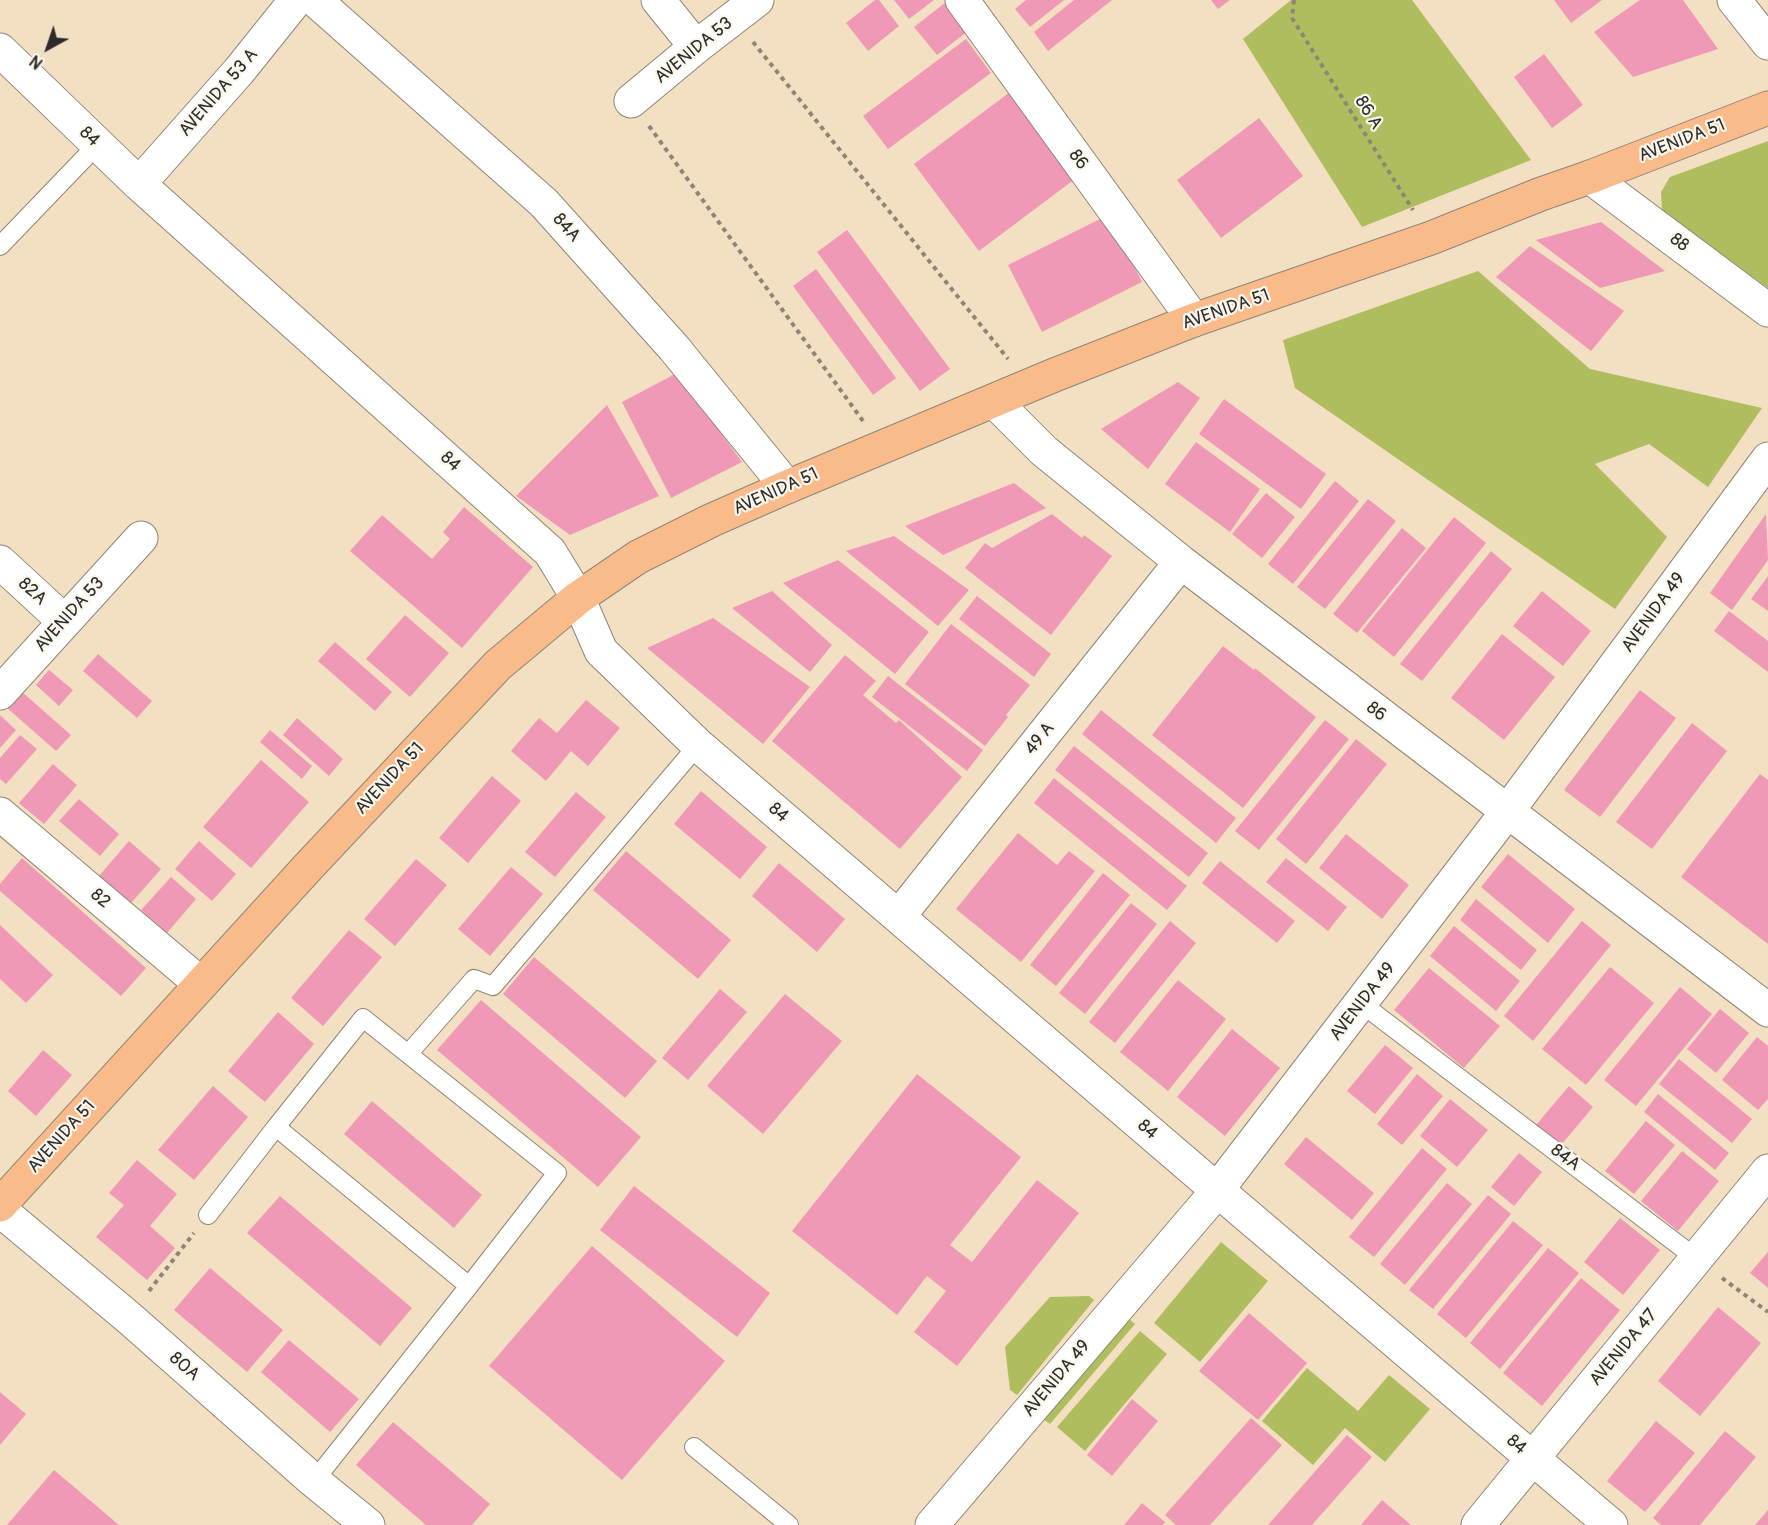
<!DOCTYPE html>
<style>
body{margin:0}
#map{position:relative;width:1768px;height:1525px;overflow:hidden;background:#f3dfc2;font-family:Pangolin,sans-serif}
canvas{display:block}
.north{position:absolute;left:18px;top:18px;width:60px;height:60px;-webkit-text-stroke:4px #fbf7ec;paint-order:stroke;rotate:220deg;font-size:16px;font-weight:700;line-height:24px;text-align:center;color:#2b2b2b}
.north::after{content:'';display:block;margin:auto;width:21px;height:27px;background:#2b2b2b;clip-path:polygon(50% 0,100% 100%,50% 72%,0 100%)}
</style>
<div id="map">
<canvas width="1768" height="1525"></canvas>
<div class="north">N</div>
</div>
<script>
const c = document.querySelector('canvas').getContext('2d');
c.lineJoin = 'round';
function fill(path, color) { c.fillStyle = color; c.fill(path, 'evenodd'); }
const shape = rows => new Path2D(rows.map(r => 'M' + r).join(''));
function trace(path, color, width, dash) { c.strokeStyle = color; c.lineWidth = width; c.lineCap = dash ? 'butt' : 'round'; c.setLineDash(dash || []); c.stroke(path); }
function label(font, color, halo, rows, align = 'center') {
  c.font = font + ' Pangolin,sans-serif'; c.lineWidth = 4.5; c.setLineDash([]); c.textBaseline = 'middle'; c.strokeStyle = halo; c.fillStyle = color; for (const [text, x, y, turn = 0] of rows) {
    c.save(); c.translate(x, y); c.rotate((+turn || 0) * Math.PI / 180); c.textAlign = isNaN(turn) ? turn : align; if (halo) c.strokeText(text, 0, 0); c.fillText(text, 0, 0); c.restore();
  }
}
const green = shape([
 [1291,0,1412,0,1531,160,1362,227,1243,39],
 [1768,141,1768,288,1662,210,1661,192,1670,177],
 [1478,271,1590,369,1762,408,1708,487,1649,444,1595,464,1667,537,1615,609,1295,388,1283,340],
 [1221,1242,1268,1281,1200,1362,1154,1323],
 [1089,1296,1094,1300,1017,1395,1010,1390,1005,1347,1050,1297],
 [1129,1319,1135,1324,1050,1424,1043,1419],
 [1140,1331,1167,1354,1085,1451,1057,1427],
 [1307,1368,1358,1411,1389,1375,1430,1409,1385,1462,1345,1428,1313,1465,1262,1421]
]);
const building = shape([
 [875,0,879,0,899,26,868,51,846,23],
 [894,0,934,0,909,19],
 [1026,0,1064,0,1030,27,1015,9],
 [1074,0,1112,0,1048,51,1034,32],
 [1211,0,1230,0,1218,9],
 [1554,0,1602,0,1571,23],
 [1640,0,1683,0,1718,49,1633,77,1594,32],
 [946,2,968,31,937,55,914,27],
 [966,39,991,73,888,149,863,116],
 [1544,54,1583,105,1552,128,1514,77],
 [1010,92,1075,179,979,251,914,164],
 [1259,118,1303,176,1221,238,1177,180],
 [1108,215,1142,282,1042,332,1008,265],
 [1601,222,1665,271,1600,288,1536,240],
 [847,230,950,369,920,391,817,252],
 [1530,246,1624,311,1591,351,1496,277],
 [816,269,896,378,873,395,793,286],
 [677,373,742,462,671,498,622,402],
 [1178,382,1200,398,1148,469,1101,429],
 [1224,399,1326,474,1301,509,1199,434],
 [607,405,659,496,570,535,516,496],
 [1196,442,1260,489,1230,532,1165,484],
 [1335,481,1359,501,1293,584,1268,564],
 [1014,483,1046,508,943,555,905,526],
 [1266,493,1295,517,1262,558,1232,534],
 [1368,499,1396,521,1325,609,1297,587],
 [464,507,533,567,462,648,350,551,382,515,432,559,450,539,443,532],
 [1052,514,1082,538,1084,535,1112,556,1051,635,965,568,985,543,992,548],
 [1766,514,1768,560,1732,610,1710,593],
 [1454,517,1486,543,1394,657,1362,631],
 [1402,528,1426,548,1357,633,1333,614],
 [894,536,969,590,938,626,846,551],
 [1491,551,1512,569,1422,681,1400,664],
 [838,560,929,632,895,674,783,583],
 [1768,576,1768,611,1751,599],
 [772,591,832,645,810,672,732,608],
 [1542,591,1591,631,1563,666,1513,626],
 [977,596,1051,654,1034,677,959,619],
 [1729,611,1768,641,1768,672,1714,631],
 [405,615,449,653,410,697,366,659],
 [713,618,810,687,763,744,647,648],
 [951,624,1030,685,1006,715,1008,717,985,746,905,684],
 [1502,634,1555,677,1504,740,1451,698],
 [335,642,392,692,375,711,318,661],
 [1223,646,1254,670,1255,668,1316,717,1243,808,1152,735],
 [98,654,152,701,137,718,83,671],
 [845,655,876,681,863,695,896,723,899,720,962,777,900,849,772,741],
 [49,670,73,690,59,706,36,685],
 [888,676,983,750,967,771,872,697],
 [1640,690,1676,718,1600,817,1564,790],
 [21,691,71,735,56,751,6,707],
 [586,700,620,728,588,766,571,751,546,781,511,751,539,718,557,733],
 [1101,710,1236,818,1216,843,1082,734],
 [0,715,16,730,0,748],
 [297,718,343,759,329,776,283,735],
 [1325,720,1349,739,1259,850,1235,831],
 [1692,723,1727,751,1652,849,1616,822],
 [270,730,312,766,302,779,260,742],
 [20,735,37,749,6,784,0,779,0,758],
 [1356,739,1387,764,1306,864,1276,839],
 [1074,746,1208,853,1189,877,1055,770],
 [261,760,309,802,251,868,203,827],
 [53,764,77,785,44,824,19,803],
 [1760,774,1768,780,1768,944,1681,877],
 [492,776,521,801,468,863,439,838],
 [1054,778,1187,886,1167,910,1034,803],
 [701,791,767,847,740,879,674,824],
 [576,792,606,817,555,877,525,852],
 [79,799,119,834,100,856,59,821],
 [1018,833,1057,865,1069,851,1095,871,1021,962,956,909],
 [1346,834,1409,885,1382,919,1319,868],
 [129,841,161,869,131,903,99,876],
 [199,841,236,874,212,901,175,869],
 [626,851,731,940,698,979,593,890],
 [1508,854,1575,909,1548,943,1481,887],
 [22,858,146,968,121,996,0,891,0,884],
 [1286,858,1347,907,1328,931,1266,882],
 [416,859,447,885,395,946,364,919],
 [1220,861,1295,921,1277,943,1202,883],
 [779,863,845,919,817,952,752,896],
 [511,867,543,894,490,956,458,929],
 [1103,873,1130,895,1056,986,1030,965],
 [171,877,196,899,167,933,141,910],
 [1476,899,1537,950,1521,970,1460,920],
 [1131,903,1157,924,1085,1014,1059,993],
 [1170,921,1196,943,1115,1043,1089,1022],
 [1582,921,1611,945,1533,1041,1504,1016],
 [0,925,53,975,26,1003,0,979],
 [1454,926,1520,981,1496,1011,1430,956],
 [349,930,382,957,323,1026,291,998],
 [534,957,657,1061,625,1098,503,994],
 [1610,967,1654,1003,1586,1085,1542,1049],
 [1429,968,1500,1026,1464,1068,1394,1010],
 [1178,980,1226,1019,1168,1091,1120,1052],
 [1680,987,1712,1014,1636,1106,1604,1080],
 [720,989,747,1012,688,1080,662,1058],
 [785,994,842,1041,763,1134,707,1086],
 [481,1000,641,1137,598,1187,437,1050],
 [1720,1009,1749,1033,1716,1073,1687,1049],
 [278,1012,314,1044,265,1102,228,1071],
 [1232,1029,1280,1068,1225,1136,1177,1097],
 [1757,1037,1768,1046,1768,1099,1758,1110,1722,1080],
 [1385,1045,1413,1068,1375,1114,1347,1091],
 [43,1050,72,1075,36,1116,8,1091],
 [1679,1059,1752,1119,1732,1143,1659,1084],
 [917,1074,1021,1157,950,1245,972,1262,1037,1180,1079,1213,957,1366,914,1332,946,1291,927,1276,897,1315,792,1231],
 [1417,1074,1443,1096,1402,1145,1377,1124],
 [213,1086,248,1117,194,1180,158,1150],
 [1569,1086,1593,1107,1561,1145,1536,1125],
 [1658,1094,1729,1153,1715,1170,1644,1112],
 [1450,1099,1488,1130,1457,1167,1420,1136],
 [372,1101,482,1195,454,1228,344,1134],
 [1646,1121,1675,1145,1634,1194,1605,1171],
 [1306,1137,1374,1193,1352,1220,1284,1164],
 [1422,1148,1447,1169,1374,1257,1349,1237],
 [1682,1151,1719,1181,1678,1231,1641,1201],
 [1519,1153,1542,1172,1514,1206,1491,1187],
 [137,1160,177,1194,150,1226,175,1248,147,1280,96,1237,124,1205,109,1193],
 [1447,1183,1472,1204,1405,1285,1380,1264],
 [634,1186,770,1293,737,1337,600,1230],
 [1488,1195,1511,1214,1433,1309,1409,1290],
 [280,1196,412,1308,380,1346,247,1233],
 [1620,1218,1660,1250,1623,1295,1584,1262],
 [1513,1221,1543,1245,1466,1338,1437,1314],
 [592,1246,725,1361,622,1480,489,1366],
 [1548,1248,1579,1273,1500,1369,1470,1343],
 [1768,1252,1768,1288,1750,1273],
 [210,1268,283,1330,247,1372,174,1310],
 [1581,1278,1620,1310,1542,1406,1503,1373],
 [1718,1307,1761,1343,1700,1416,1658,1381],
 [1249,1313,1307,1363,1258,1420,1199,1371],
 [289,1340,359,1399,330,1432,261,1372],
 [0,1392,26,1414,0,1445],
 [1132,1399,1158,1421,1112,1476,1087,1455],
 [1251,1418,1282,1445,1210,1525,1176,1525,1165,1515],
 [1656,1421,1695,1453,1645,1512,1607,1481],
 [393,1422,490,1504,472,1525,426,1525,356,1465],
 [1725,1431,1756,1457,1700,1525,1661,1525,1653,1518],
 [1347,1435,1372,1457,1312,1525,1268,1525],
 [54,1470,119,1525,7,1525],
 [1382,1500,1411,1525,1361,1525],
 [1142,1503,1165,1522,1163,1525,1124,1525],
 [1768,1510,1768,1525,1755,1525]
]);
const path = shape([
 [1294,0,1292,18,1413,210],
 [753,42,1008,359],
 [649,126,863,421],
 [1722,1278,1768,1312],
 [149,1291,194,1233]
]);
const service = shape([
 [0,246,97,145],
 [1362,1004,1697,1259],
 [408,1054,474,979,493,986,698,745],
 [208,1215,276,1127],
 [694,1447,789,1525],
 [314,1481,469,1286,557,1173,363,1018,276,1127,469,1286]
]);
const minor = shape([
 [315,0,544,203,674,348,787,487],
 [658,0,696,47],
 [962,0,1194,320],
 [1734,0,1768,43],
 [0,50,139,184,550,552,578,598,601,651,698,745,1216,1189,1611,1525],
 [631,101,696,47,757,0],
 [1590,177,1768,310],
 [139,184,239,71,296,0],
 [994,401,1044,451,1181,562,1768,1010],
 [0,562,64,621],
 [0,693,141,538],
 [0,814,201,984],
 [899,916,1181,562],
 [0,1210,128,1317,314,1481,368,1525],
 [932,1525,1207,1203,1507,812,1768,459],
 [1478,1525,1768,1171]
]);
const primary = shape([
 [0,1205,309,866,498,665,578,598,638,557,712,520,787,487,1052,376,1194,320,1431,238,1541,194,1590,177,1768,108]
]);
const streetNames = [
 ["AVENIDA 53",694,51,-39],
 ["AVENIDA 53 A",219,93,-49],
 ["86 A",1368,113,58],
 ["84",89,137,44],
 ["AVENIDA 51",1682,141,-21],
 ["86",1078,160,54],
 ["84A",566,228,48],
 ["88",1679,243,37],
 ["AVENIDA 51",1226,310,-19],
 ["84",450,462,42],
 ["AVENIDA 51",776,492,-24],
 ["82A",32,592,42],
 ["AVENIDA 49",1654,613,-54],
 ["AVENIDA 53",70,615,-48],
 ["86",1376,712,37],
 ["49 A",1040,739,-51],
 ["AVENIDA 51",390,779,-47],
 ["84",778,813,40],
 ["82",100,899,40],
 ["AVENIDA 49",1363,1002,-52],
 ["84",1147,1130,41],
 ["AVENIDA 51",62,1137,-48],
 ["84A",1565,1158,37],
 ["AVENIDA 47",1624,1348,-50],
 ["80A",184,1367,41],
 ["AVENIDA 49",1057,1379,-50],
 ["84",1516,1445,40]
];
fill(green, '#b0bd5f');
fill(building, '#f099b6');
trace(service, '#8f8576', 20);
trace(minor, '#8f8576', 35);
trace(primary, '#8f8576', 35);
trace(path, '#8f8576', 4, [4.5, 4.5]);
trace(service, '#fff', 18);
trace(minor, '#fff', 33);
trace(primary, '#fabb8b', 33);
label('18px', '#2b2b2b', '#fbf7ec', streetNames);
</script>
